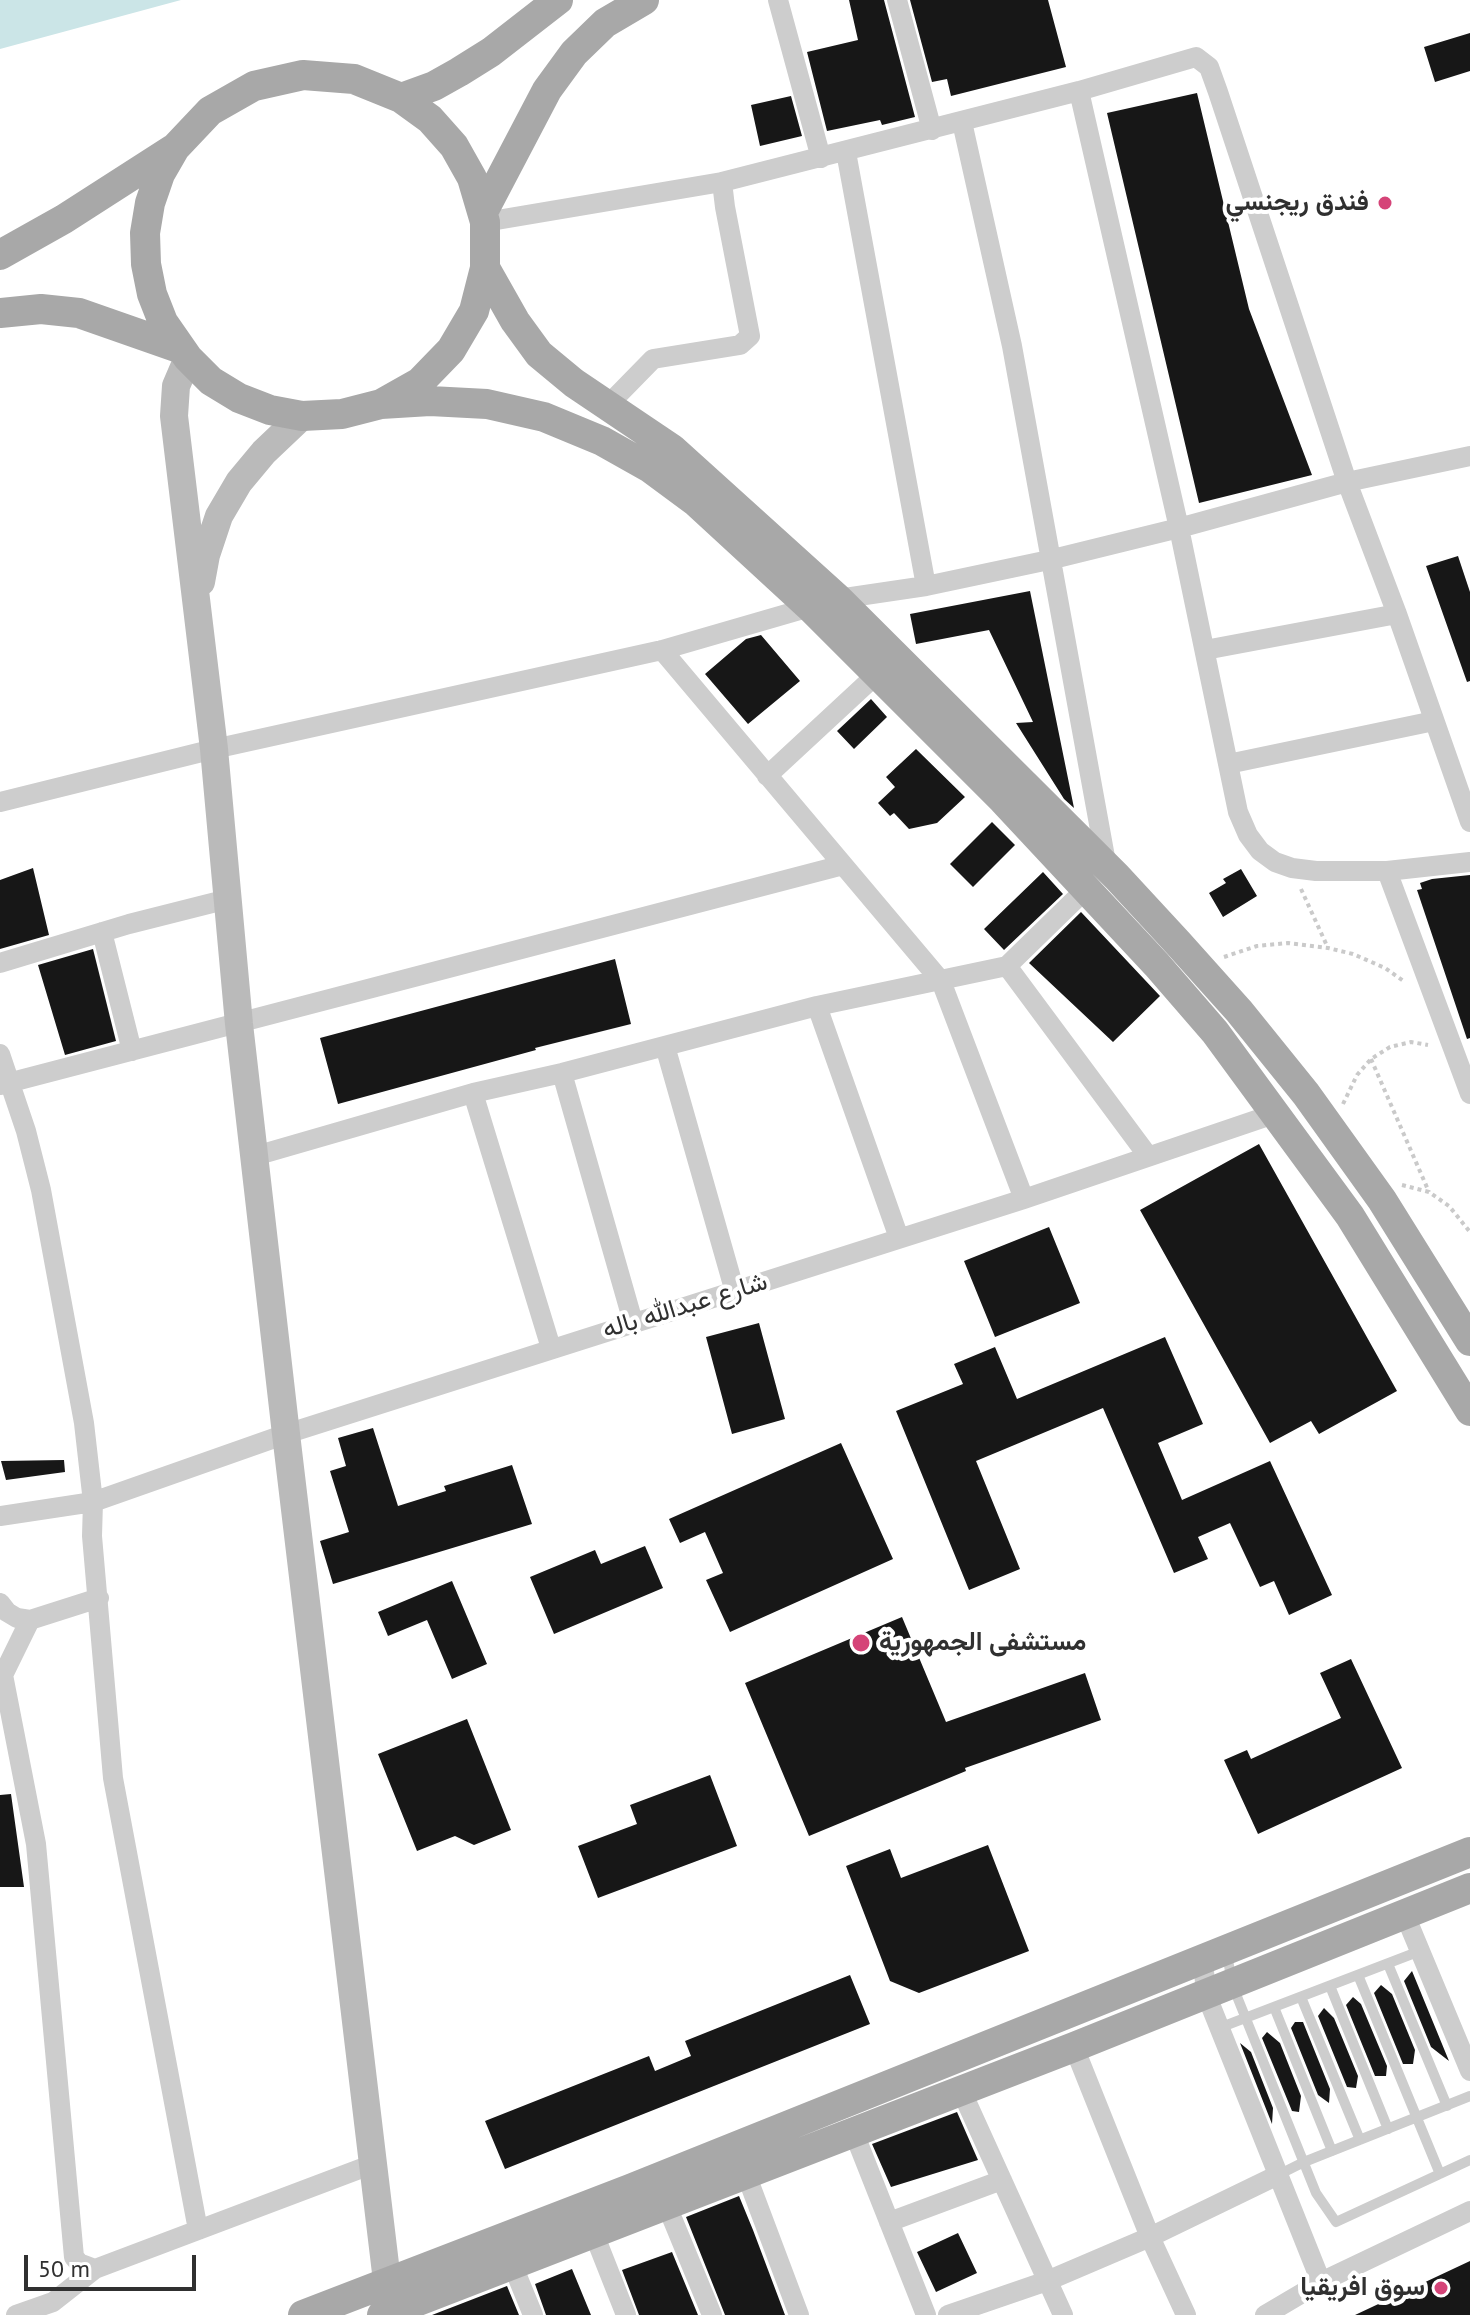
<!DOCTYPE html>
<meta charset="utf-8">
<style>
body{margin:0}
#map{position:relative;width:1470px;height:2315px;overflow:hidden;background:#fff;font-family:"PT Sans",sans-serif}
canvas{display:block}
.scale{position:absolute;left:24px;top:2255px;width:172px;height:36px;box-sizing:border-box;border:4px solid #303030;border-top:0;padding-left:10px;font-size:24px;line-height:28px;white-space:nowrap;color:#303030;-webkit-text-stroke:6px #fff;paint-order:stroke}
</style>
<div id="map">
<canvas width="1470" height="2315"></canvas>
<div class="scale">50 m</div>
</div>
<script>
const c = document.querySelector('canvas').getContext('2d');
c.lineJoin = 'round';
function fill(path, color) { c.fillStyle = color; c.fill(path, 'evenodd'); }
const shape = rows => new Path2D(rows.map(r => 'M' + r).join(''));
function trace(path, color, width, dash) { c.strokeStyle = color; c.lineWidth = width; c.lineCap = dash ? 'butt' : 'round'; c.setLineDash(dash || []); c.stroke(path); }
function label(font, color, halo, rows, align = 'center') {
  c.font = font + ' "PT Sans",Vazirmatn,sans-serif'; c.lineWidth = 8; c.setLineDash([]); c.textBaseline = 'middle'; c.strokeStyle = halo; c.fillStyle = color; for (const [text, x, y, turn = 0] of rows) {
    c.save(); c.translate(x, y); c.rotate((+turn || 0) * Math.PI / 180); c.textAlign = isNaN(turn) ? turn : align; if (halo) c.strokeText(text, 0, 0); c.fillText(text, 0, 0); c.restore();
  }
}
const water = shape([
 [0,0,181,0,0,49]
]);
const building = shape([
 [849,0,884,0,915,117,882,125,880,120,827,131,807,52,858,40],
 [910,0,1048,0,1066,67,951,96,947,79,932,82],
 [1470,33,1470,71,1435,82,1424,47],
 [1197,93,1249,309,1312,475,1199,503,1107,113],
 [791,96,802,136,760,146,751,105],
 [1458,556,1470,592,1470,681,1467,682,1426,566],
 [1030,591,1074,808,1064,799,1016,723,1033,722,989,630,916,644,910,614],
 [761,635,800,681,748,724,705,674,746,639],
 [871,699,887,717,854,749,837,731],
 [916,749,965,797,937,823,909,829,894,813,890,816,878,803,895,787,886,777],
 [992,822,1015,845,973,887,950,864],
 [33,868,49,935,0,949,0,880],
 [1241,869,1257,896,1223,917,1209,893,1226,883,1223,879],
 [1043,872,1063,894,1004,950,984,929],
 [1470,875,1470,1038,1467,1039,1417,890,1422,889,1420,883,1432,879],
 [1081,912,1160,996,1113,1042,1029,963],
 [93,949,116,1041,65,1055,38,965],
 [615,959,631,1024,535,1048,536,1050,338,1104,320,1038],
 [1259,1144,1397,1391,1319,1434,1311,1421,1270,1443,1140,1210],
 [1049,1227,1080,1303,995,1337,964,1261],
 [759,1323,785,1419,732,1434,706,1337],
 [1165,1337,1203,1424,1158,1443,1182,1500,1270,1461,1332,1595,1289,1615,1274,1581,1260,1587,1230,1523,1198,1537,1208,1559,1174,1573,1103,1408,976,1461,1020,1569,969,1590,896,1411,963,1384,954,1364,995,1347,1017,1399],
 [373,1428,398,1506,446,1491,444,1486,512,1465,532,1524,333,1584,320,1541,349,1532,330,1471,346,1466,338,1438],
 [841,1443,893,1559,730,1632,706,1580,723,1573,705,1532,680,1543,669,1519],
 [64,1460,65,1472,6,1480,1,1461],
 [645,1546,663,1588,554,1634,530,1577,595,1550,601,1564],
 [452,1581,487,1664,452,1679,427,1620,388,1636,378,1612],
 [902,1617,946,1722,1085,1673,1101,1720,965,1768,966,1771,809,1836,745,1683],
 [1351,1659,1402,1768,1258,1834,1224,1760,1247,1750,1251,1759,1341,1718,1320,1673],
 [467,1719,511,1830,474,1845,455,1836,417,1851,378,1754],
 [710,1775,737,1846,598,1898,578,1846,637,1824,630,1805],
 [11,1794,24,1887,0,1887,0,1795],
 [988,1845,1029,1951,919,1993,890,1981,846,1866,890,1849,901,1878],
 [1412,1971,1449,2061,1431,2047,1404,1981],
 [850,1975,870,2024,505,2169,485,2121,649,2056,655,2071,691,2056,685,2041],
 [1381,1985,1392,1994,1415,2050,1413,2064,1403,2064,1374,1993],
 [1353,1997,1361,2004,1387,2066,1386,2076,1375,2076,1346,2005],
 [1324,2008,1334,2018,1358,2076,1356,2088,1347,2087,1318,2016],
 [1295,2022,1303,2022,1330,2089,1329,2103,1318,2095,1291,2028],
 [1267,2032,1280,2043,1301,2096,1299,2112,1292,2111,1262,2038],
 [1240,2043,1251,2052,1273,2108,1272,2124],
 [957,2112,978,2160,891,2187,872,2144],
 [739,2196,753,2230,785,2315,725,2315,686,2217],
 [958,2233,977,2273,936,2292,917,2252],
 [672,2252,698,2315,639,2315,622,2270],
 [1470,2261,1470,2315,1355,2315],
 [572,2269,591,2315,546,2315,535,2284],
 [507,2286,519,2315,432,2315]
]);
const path = shape([
 [1301,889,1328,948],
 [1224,957,1257,946,1288,943,1328,948,1353,954,1385,968,1405,982],
 [1371,1059,1429,1192],
 [1343,1104,1357,1075,1371,1059,1390,1047,1411,1042,1428,1045],
 [1402,1185,1429,1192,1449,1206,1470,1232]
]);
const lane = shape([
 [1227,1953,1232,1984,1316,2193,1336,2222,1470,2160],
 [1388,1964,1447,2106],
 [1358,1975,1440,2174],
 [1330,1986,1388,2129],
 [1301,1997,1360,2140],
 [1274,2007,1332,2151],
 [1219,2028,1420,1951],
 [1278,2175,1304,2162,1470,2096]
]);
const street = shape([
 [778,0,821,158],
 [897,0,932,130],
 [1079,91,1179,528,1238,812,1248,835,1260,851,1275,862,1292,868,1316,871,1387,871,1470,862],
 [962,122,1012,346,1107,868],
 [846,152,926,586],
 [485,222,722,182],
 [608,405,653,359,740,345,750,336,725,207,722,182,1079,91,1196,57,1209,67,1218,92,1347,482,1397,614,1470,822],
 [662,650,941,981,1024,1199],
 [1205,650,1397,614],
 [1228,764,1434,721],
 [767,776,877,674],
 [0,802,214,749,662,650,838,599,926,586,1049,560,1179,528,1347,482,1470,456],
 [1387,871,1470,1094],
 [102,932,132,1051],
 [0,963,129,924,228,899],
 [1007,966,1087,888],
 [817,1006,1007,966,1148,1156],
 [665,1046,735,1292],
 [0,1054,26,1131,41,1190,84,1423,93,1502,0,1516],
 [562,1073,633,1322],
 [0,1085,843,865],
 [473,1093,551,1348],
 [255,1156,473,1093,562,1073,817,1006,899,1238],
 [0,1603,7,1612,17,1618,30,1620,99,1598],
 [30,1620,3,1675,36,1844,74,2257,79,2263,95,2269,373,2164],
 [1405,1915,1470,2071],
 [1203,1960,1206,1994,1321,2282],
 [1074,2047,1150,2237,1186,2315],
 [961,2090,1063,2315],
 [854,2133,926,2315],
 [746,2174,799,2315],
 [667,2206,712,2315],
 [889,2222,1002,2180],
 [198,2230,113,1778,92,1536,93,1502,286,1434,1024,1199,1277,1113],
 [594,2234,626,2315],
 [513,2266,533,2315],
 [16,2315,53,2302,95,2269],
 [948,2315,1047,2281,1150,2237,1278,2175],
 [1265,2315,1321,2282,1470,2211]
]);
const secondary = shape([
 [188,358,176,386,174,416,214,749,239,1024,286,1434,373,2164,387,2281,393,2303],
 [201,582,206,555,219,516,239,482,264,452,302,416]
]);
const primary = shape([
 [401,98,434,86,459,72,491,52,558,0],
 [483,212,547,90,574,53,605,23,644,0],
 [0,255,64,219,173,149],
 [485,268,515,321,539,354,574,383,672,449,838,599,1117,877,1178,943,1239,1011,1306,1094,1382,1200,1470,1341],
 [0,313,41,309,79,313,179,348],
 [381,404,420,382,451,350,474,311,485,268,485,222,472,178,454,146,430,119,401,98,354,79,303,75,254,86,210,111,175,148,160,174,150,203,145,233,146,264,152,294,163,322,188,358,211,381,239,398,270,410,302,416,342,414,381,404,430,401,487,404,544,417,602,441,650,468,696,502,810,607,1003,800,1157,965,1215,1032,1350,1216,1470,1411],
 [303,2315,630,2189,1470,1852],
 [382,2315,1074,2047,1470,1888]
]);
const markers = [
 [1385,203,8,"#d54478"],
 [861,1643,10,"#d54478"],
 [1441,2288,8,"#d54478"]
];
const poiNames = [
 ["فندق ريجنسي",1369,203],
 ["مستشفى الجمهورية",879,1643,"left"],
 ["سوق افريقيا",1425,2288]
];
const streetNames = [
 ["شارع عبدالله باله",685,1306,-17]
];
fill(water, '#cbe5e7');
fill(building, '#171717');
trace(path, '#cacaca', 4, [4, 4]);
trace(lane, '#cdcdcd', 10);
trace(street, '#cdcdcd', 20);
trace(secondary, '#bababa', 28);
trace(primary, '#a8a8a8', 30);
for (const [x, y, r, color] of markers) { const dot = new Path2D(); dot.arc(x, y, r, 0, 2 * Math.PI); c.fillStyle = color; c.fill(dot); trace(dot, '#fff', 3); }
label('bold 26px', '#303030', '#fff', poiNames, 'right');
label('26px', '#303030', '#fff', streetNames);
</script>
